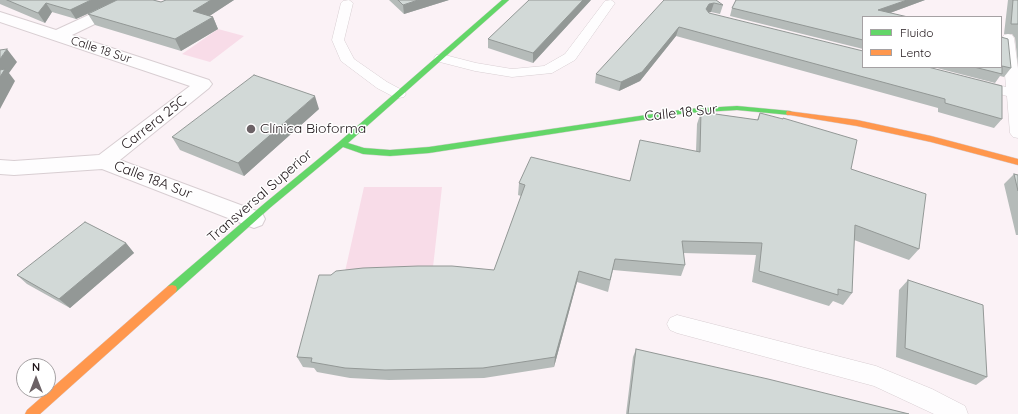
<!DOCTYPE html>
<meta charset="utf-8">
<style>
body{margin:0}
#map{position:relative;width:1018px;height:414px;overflow:hidden;background:#fbf2f6;font-family:Quicksand,sans-serif}
canvas{display:block}
.legend{position:absolute;left:862px;top:16px;width:140px;height:52px;box-sizing:border-box;background:#fff;border:1px solid #a5a1a3;margin:0;padding:5px 7px;list-style:none;font-size:12px;color:#1f1519}
.legend li{display:flex;align-items:center;gap:8px;height:20px}
.legend b{width:20px;border:1px solid #a5a1a3}
.north{position:absolute;left:16px;top:358px;width:40px;height:40px;box-sizing:border-box;background:#fff;border:1px solid #a5a1a3;border-radius:50%;rotate:0deg;font-size:11px;font-weight:700;line-height:16px;text-align:center;color:#1f1519}
.north::after{content:'';display:block;margin:auto;width:14px;height:18px;background:#6c6266;clip-path:polygon(50% 0,100% 100%,50% 72%,0 100%)}
</style>
<div id="map">
<canvas width="1018" height="414"></canvas>
<ul class="legend">
<li><b style="height:5px;background:#63d668"></b>Fluido</li>
<li><b style="height:5px;background:#ff974d"></b>Lento</li>
</ul>
<div class="north">N</div>
</div>
<script>
const c = document.querySelector('canvas').getContext('2d');
c.lineJoin = 'round';
function fill(path, color) { c.fillStyle = color; c.fill(path, 'evenodd'); }
const shape = rows => new Path2D(rows.map(r => 'M' + r).join(''));
function trace(path, color, width, dash) { c.strokeStyle = color; c.lineWidth = width; c.lineCap = dash ? 'butt' : 'round'; c.setLineDash(dash || []); c.stroke(path); }
function label(font, color, halo, rows, align = 'center') {
  c.font = font + ' Quicksand,sans-serif'; c.lineWidth = 3; c.setLineDash([]); c.textBaseline = 'middle'; c.strokeStyle = halo; c.fillStyle = color; for (const [text, x, y, turn = 0] of rows) {
    c.save(); c.translate(x, y); c.rotate((+turn || 0) * Math.PI / 180); c.textAlign = isNaN(turn) ? turn : align; if (halo) c.strokeText(text, 0, 0); c.fillText(text, 0, 0); c.restore();
  }
}
const green = shape([
 [218,29,244,36,210,62,182,54],
 [364,187,442,187,432,276,344,276]
]);
const lane = shape([
 [349,0,353,3,344,40,354,59,387,82,404,91,406,94,404,97,399,98,394,97,377,88,341,61,332,40,341,3,343,1,349,0],
 [611,0,615,3,575,60,552,73,512,77,475,71,436,61,434,58,436,55,441,54,476,63,512,69,544,66,565,54,605,1,611,0],
 [1008,34,1012,35,1014,38,1018,69,1018,138,1013,137,1010,133,1007,96,974,87,972,84,974,81,979,80,1006,87,1002,38,1004,35,1008,34],
 [677,315,876,366,932,389,965,406,968,414,934,414,874,386,677,333,670,330,667,324,670,318,677,315]
]);
const street = shape([
 [121,0,141,0,138,3,72,35,209,80,212,84,209,88,120,160,262,213,265,219,262,225,254,228,246,225,102,169,14,175,0,174,0,160,14,161,99,155,190,86,0,22,0,12,56,30,121,0]
]);
const fast = shape([
 [502,0,509,0,348,143,364,148,390,150,429,147,687,109,737,106,790,111,794,113,790,115,737,110,687,113,429,153,390,156,363,154,343,147,271,207,176,292,172,293,168,292,167,289,168,286,265,203,339,142,502,0]
]);
const slow = shape([
 [787,111,857,120,931,136,1018,159,1018,165,931,142,857,126,790,115,787,115,786,113,787,111],
 [172,285,176,286,177,289,176,292,40,414,25,414,27,410,168,286,172,285]
]);
const wall = shape([
 [0,0,153,0,161,2,166,0,234,0,209,16,213,17,218,29,181,51,95,25,88,14,92,12,76,19,52,12,45,23,0,4],
 [389,0,449,0,404,14],
 [591,0,533,63,488,48,488,39],
 [716,0,723,5,720,14,711,12,709,12,709,13,1002,119,994,128,938,112,938,108,676,36,640,81,619,91,595,83,596,74],
 [736,0,925,0,890,13,863,17,863,49,730,16,732,8],
 [1008,0,1018,0,1018,65,1015,38,1012,34,1004,34],
 [1001,37,1011,68,1004,77,1000,76,995,83,933,67,1001,67],
 [319,109,244,176,180,150,172,137],
 [701,112,757,120,760,113,851,169,919,249,909,260,854,240,852,293,843,305,833,301,829,306,752,282,756,255,683,253,685,265,681,276,613,270,608,292,577,282,554,367,484,378,389,380,350,378,317,372,314,368,303,367,297,357,331,275,494,270,521,196,518,195,519,183,630,181,696,151,697,124],
 [1014,174,1018,175,1018,235,1016,235,1004,184],
 [126,243,134,253,70,308,27,284,17,275],
 [908,280,987,377,976,385,896,357,899,290],
 [636,349,909,414,626,414,633,357]
]);
const shadedWall = shape([
 [91,0,117,0,76,19,70,10],
 [211,0,234,0,199,23,193,11],
 [418,0,449,0,404,14,403,5],
 [583,0,591,0,533,63,533,53],
 [907,0,925,0,879,17,878,10],
 [46,3,52,12,45,23,38,13],
 [714,3,711,12,707,13,706,9,709,4],
 [213,17,218,29,181,51,175,39],
 [679,27,676,36,640,81,619,91,621,82],
 [7,49,17,62,9,73,15,81,0,109,0,59],
 [315,96,319,109,244,176,238,163],
 [126,243,134,253,70,308,59,299],
 [579,271,577,282,554,367,555,357]
]);
const building = shape([
 [7,0,91,0,70,10,46,3,38,13,7,0],
 [117,0,153,0,161,2,166,0,211,0,193,11,213,17,175,39,88,14,117,0],
 [398,0,418,0,403,5,398,0],
 [529,0,583,0,533,53,488,39,529,0],
 [664,0,716,0,723,5,714,3,709,4,706,9,709,13,863,51,863,67,928,67,1002,86,1002,119,945,103,945,99,679,27,642,72,621,82,596,74,664,0],
 [736,0,907,0,878,10,908,17,863,17,863,40,732,8,736,0],
 [1013,0,1018,0,1018,24,1011,24,1013,0],
 [1001,37,1008,39,1011,68,1002,66,1002,74,974,67,1001,67,1001,37],
 [7,49,0,59,0,50,7,49],
 [5,69,0,77,0,70,5,69],
 [254,75,315,96,238,163,172,137,254,75],
 [701,112,758,120,760,113,783,119,783,118,857,140,851,169,926,194,919,249,855,225,852,293,838,289,838,295,759,271,762,243,682,241,685,265,615,259,610,280,579,271,555,357,483,368,385,370,345,368,311,362,312,358,297,357,319,275,331,275,336,271,363,268,418,266,452,266,494,270,525,185,519,183,531,157,630,181,640,140,700,152,701,112],
 [1014,174,1018,175,1018,191,1014,174],
 [85,222,126,243,59,299,17,275,85,222],
 [908,280,983,305,987,377,905,348,908,280],
 [636,349,768,379,909,414,628,414,636,349]
]);
const markers = [
 [251,129,5,"#6c6266"]
];
const farStreetnames = [
 ["Calle 18 Sur",101,50,18]
];
const streetNames = [
 ["Calle 18 Sur",681,113,-6],
 ["Carrera 25C",154,123,-38],
 ["Calle 18A Sur",153,180,21],
 ["Transversal Superior",260,196,-41]
];
const poiNames = [
 ["Clínica Bioforma",260,129]
];
fill(green, '#f8dce8');
trace(lane, '#d8ced2', 1);
trace(street, '#d8ced2', 2);
trace(fast, '#d8ced2', 1);
trace(slow, '#d8ced2', 1);
fill(lane, '#fefdfe');
fill(street, '#fefdfe');
fill(fast, '#63d668');
fill(slow, '#ff974d');
fill(wall, '#b5bbb9');
fill(shadedWall, '#939896');
fill(building, '#d2d9d7');
trace(building, '#939896', 1);
for (const [x, y, r, color] of markers) { const dot = new Path2D(); dot.arc(x, y, r, 0, 2 * Math.PI); c.fillStyle = color; c.fill(dot); trace(dot, '#fff', 1.5); }
label('12px', '#1f1519', '#fff', farStreetnames);
label('14px', '#1f1519', '#fff', streetNames);
label('14px', '#1f1519', '#fff', poiNames, 'left');
</script>
